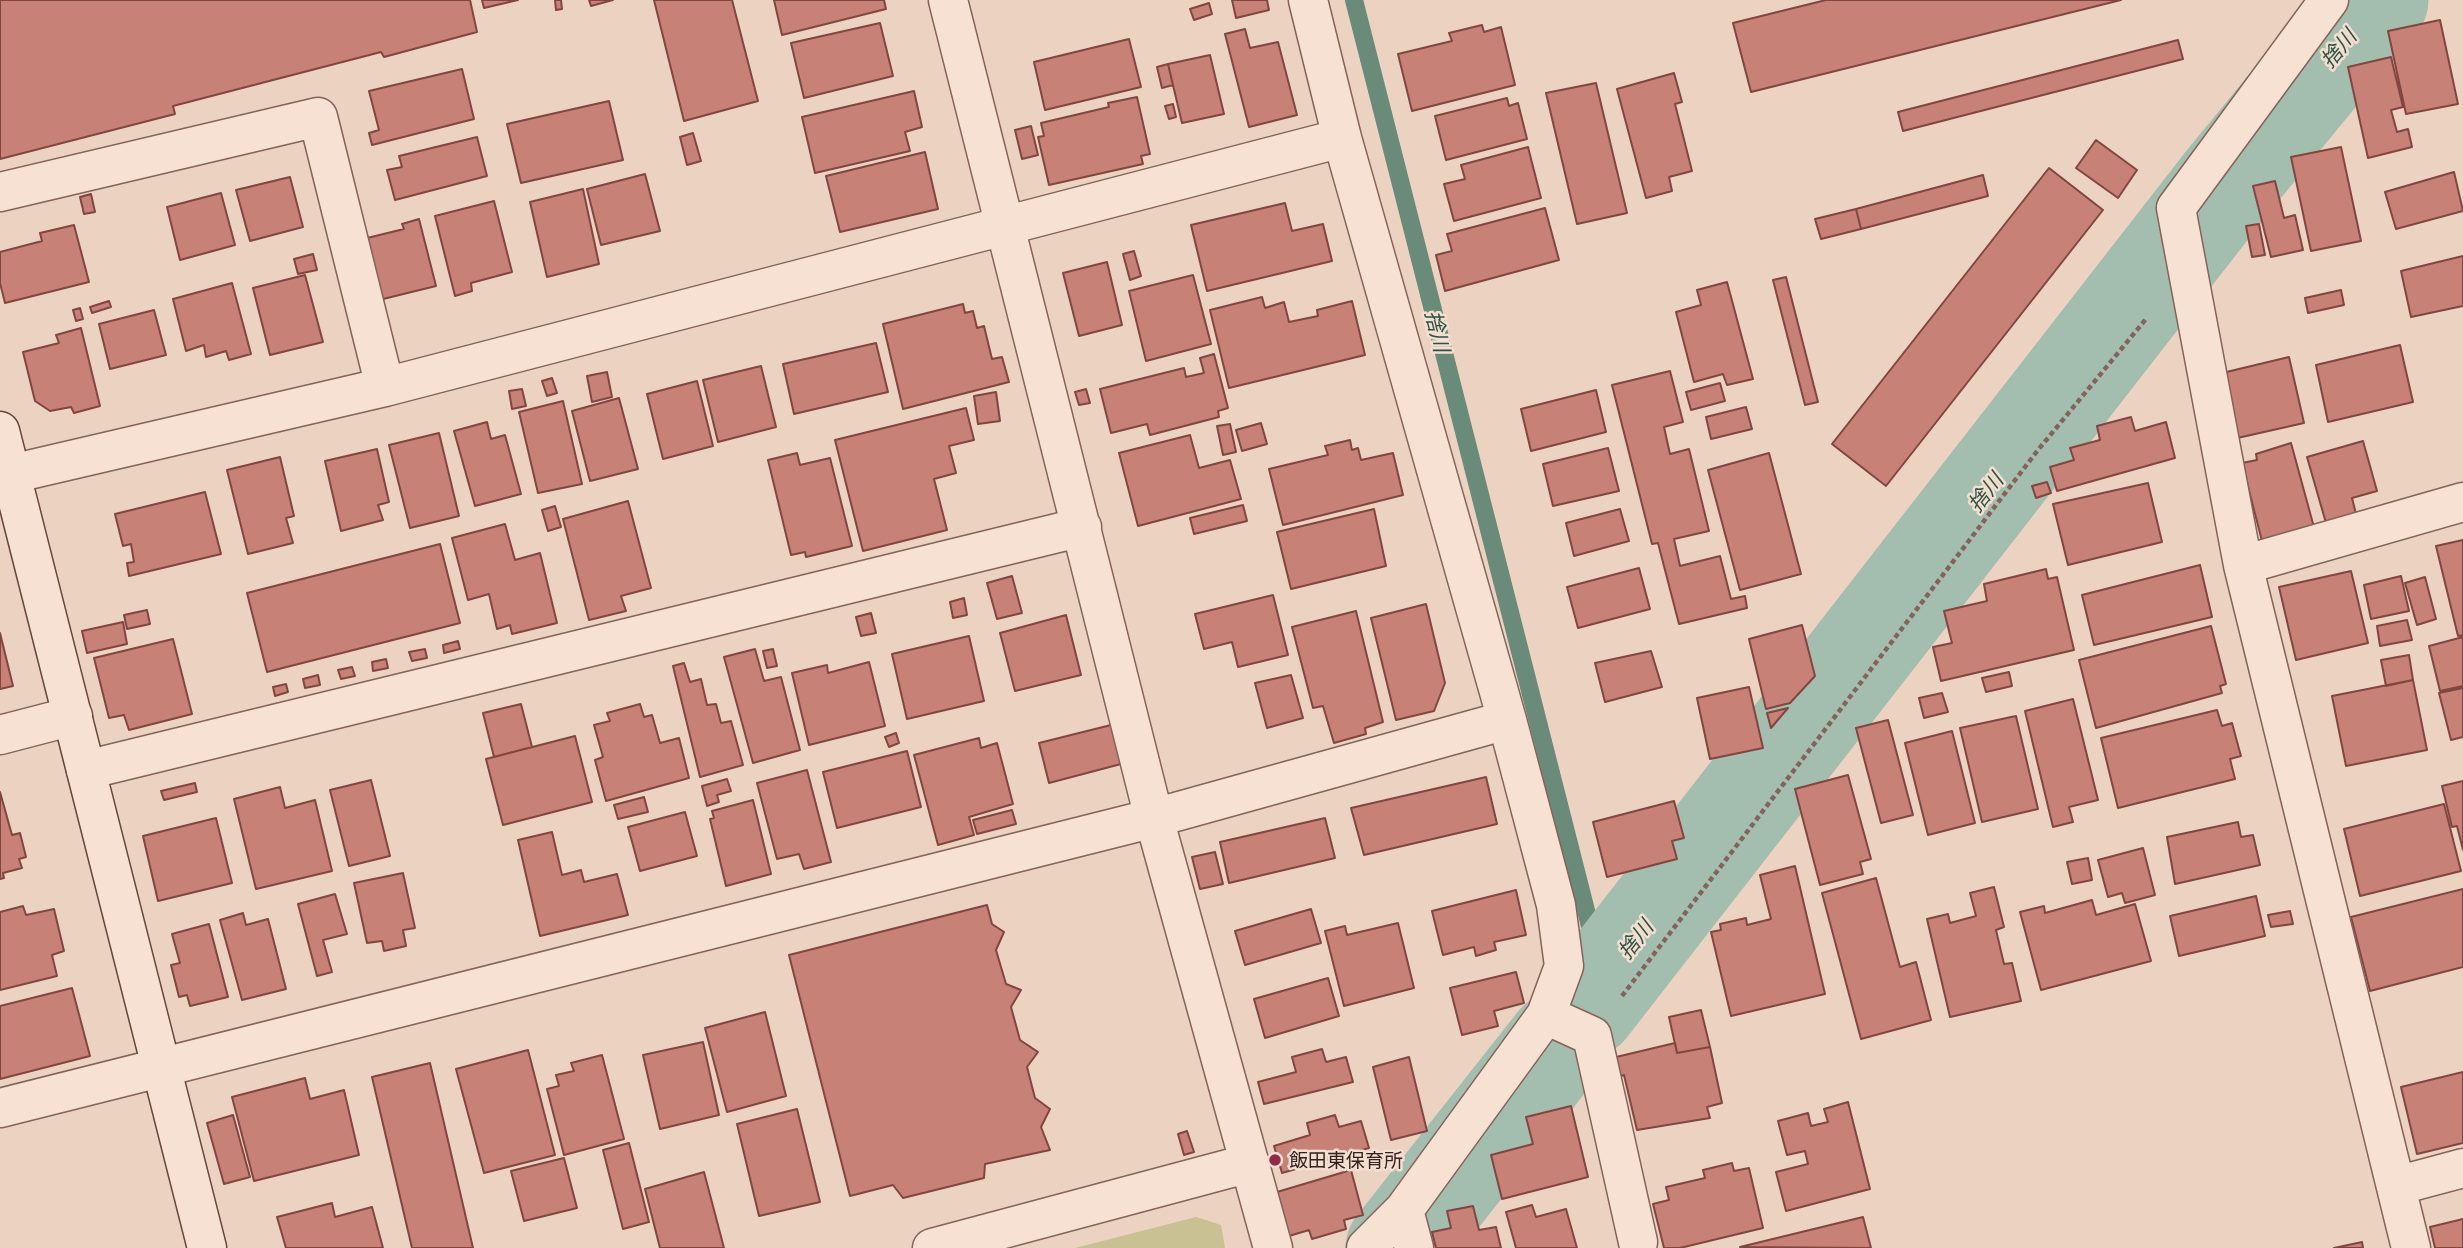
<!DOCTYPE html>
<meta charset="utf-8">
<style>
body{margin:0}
canvas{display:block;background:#ecd2c0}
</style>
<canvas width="2463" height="1248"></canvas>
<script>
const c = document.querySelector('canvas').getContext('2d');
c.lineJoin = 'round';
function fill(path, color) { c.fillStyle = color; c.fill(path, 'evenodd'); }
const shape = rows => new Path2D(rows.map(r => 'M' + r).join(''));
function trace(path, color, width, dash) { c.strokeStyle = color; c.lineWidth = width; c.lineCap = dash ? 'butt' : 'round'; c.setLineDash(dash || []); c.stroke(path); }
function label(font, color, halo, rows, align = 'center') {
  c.font = font + ' Georgia,"Noto Sans JP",serif'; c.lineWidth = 5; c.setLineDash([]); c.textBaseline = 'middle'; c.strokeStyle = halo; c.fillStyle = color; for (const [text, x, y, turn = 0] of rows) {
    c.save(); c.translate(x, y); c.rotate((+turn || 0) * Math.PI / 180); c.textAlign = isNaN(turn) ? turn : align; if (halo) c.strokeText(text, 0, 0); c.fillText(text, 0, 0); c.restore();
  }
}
const green = shape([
 [1196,1217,1221,1225,1225,1248,1075,1248]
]);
const stream = shape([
 [1354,0,1591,930,1597,988]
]);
const river = shape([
 [1586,1006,2229,180,2377,0],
 [1397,1248,1558,1044]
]);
const building = shape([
 [0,0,470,0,477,32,384,57,381,52,173,106,175,114,0,159,0,0],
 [482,0,518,0,484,8,482,0],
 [555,0,561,0,562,9,556,10,555,0],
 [589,0,613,0,591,6,589,0],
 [654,0,732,0,758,101,684,121,654,0],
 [774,0,884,0,886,9,782,35,774,0],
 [1232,0,1267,0,1269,10,1236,18,1232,0],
 [1826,0,2121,0,1751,92,1733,23,1826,0],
 [1209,3,1212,14,1194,20,1190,9,1209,3],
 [2440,20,2458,104,2406,114,2388,31,2440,20],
 [880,23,893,76,804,98,791,43,880,23],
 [1482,25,1484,32,1501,27,1515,85,1412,111,1398,54,1452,41,1449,33,1482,25],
 [1245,29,1250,48,1278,42,1297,115,1249,127,1225,34,1245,29],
 [1129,39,1141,87,1045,110,1034,62,1129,39],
 [2178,40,2183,59,1903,131,1898,112,2178,40],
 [1210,55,1224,114,1182,123,1168,64,1210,55],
 [2391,57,2403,107,2391,110,2397,132,2408,129,2412,147,2368,158,2348,67,2391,57],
 [1168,64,1173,85,1162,88,1157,67,1168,64],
 [462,69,474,119,372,145,369,133,379,130,369,91,462,69],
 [1674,73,1682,102,1675,104,1692,171,1669,177,1672,191,1646,198,1617,89,1674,73],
 [1596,83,1627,213,1577,224,1546,93,1596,83],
 [914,91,922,127,905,132,910,151,815,173,802,117,914,91],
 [1137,97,1150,154,1141,156,1143,164,1049,185,1038,137,1044,136,1041,123,1109,107,1108,103,1137,97],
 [1507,98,1509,106,1518,103,1527,139,1446,160,1435,116,1507,98],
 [609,101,623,160,521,183,507,124,609,101],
 [1173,104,1176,117,1169,119,1165,106,1173,104],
 [1031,126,1038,155,1022,159,1015,130,1031,126],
 [693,133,701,161,687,165,680,137,693,133],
 [477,137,487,176,395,200,387,170,402,167,399,156,477,137],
 [2096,140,2137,170,2118,198,2076,168,2096,140],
 [1528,147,1541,198,1454,221,1444,184,1465,179,1461,165,1528,147],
 [2341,147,2361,241,2311,251,2291,157,2341,147],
 [925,152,938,209,840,232,826,176,925,152],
 [2049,168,2103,210,1886,486,1832,444,2049,168],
 [2454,172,2463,211,2396,229,2385,192,2454,172],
 [645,174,660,231,601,245,587,189,645,174],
 [1983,175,1988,196,1861,229,1856,209,1983,175],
 [290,177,303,227,250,241,236,190,290,177],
 [2275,181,2284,218,2295,215,2303,250,2271,257,2253,186,2275,181],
 [583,189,599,264,547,277,530,202,583,189],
 [221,193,235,245,180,260,167,207,221,193],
 [91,194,95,212,84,214,80,197,91,194],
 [494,201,512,272,471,283,472,291,455,296,435,216,494,201],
 [1285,203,1292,231,1323,224,1332,261,1207,291,1191,225,1285,203],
 [1545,208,1559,260,1445,291,1436,255,1452,251,1447,234,1545,208],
 [1856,209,1861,229,1821,239,1815,219,1856,209],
 [419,219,436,286,375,301,359,240,404,229,402,224,419,219],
 [2259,224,2265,255,2252,257,2246,226,2259,224],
 [74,225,89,282,5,303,0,283,0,252,42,241,40,233,74,225],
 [1134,251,1141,276,1130,280,1123,254,1134,251],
 [313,254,317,270,298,274,294,259,313,254],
 [2463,256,2463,306,2411,317,2401,271,2463,256],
 [1107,262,1122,325,1079,336,1063,273,1107,262],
 [305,275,323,342,270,355,253,288,305,275],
 [1193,275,1211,344,1146,361,1129,291,1193,275],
 [1786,277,1818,402,1805,405,1773,280,1786,277],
 [1727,282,1753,379,1727,385,1723,374,1694,382,1676,312,1701,305,1697,290,1727,282],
 [232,283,251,354,229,360,226,351,206,357,204,345,186,351,173,299,232,283],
 [2341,290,2344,305,2308,313,2305,298,2341,290],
 [1262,297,1265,308,1284,302,1289,322,1318,316,1317,310,1352,301,1365,355,1229,388,1210,310,1262,297],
 [109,301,111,307,92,313,90,307,109,301],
 [963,304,965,313,973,311,977,328,984,326,992,359,1002,357,1009,382,903,409,883,324,963,304],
 [80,308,83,319,76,321,73,310,80,308],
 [154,310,166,355,110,369,99,324,154,310],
 [81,328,100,406,74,413,71,407,50,411,35,401,23,352,59,343,56,335,81,328],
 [876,343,888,392,794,414,783,364,876,343],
 [2400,345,2413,402,2328,422,2316,365,2400,345],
 [1214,354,1228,408,1218,411,1219,417,1150,435,1147,424,1111,433,1100,389,1184,368,1186,377,1204,373,1200,358,1214,354],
 [2289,357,2304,423,2233,439,2218,374,2289,357],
 [761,366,776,427,718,442,703,380,761,366],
 [1670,371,1683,422,1664,427,1670,454,1689,449,1709,531,1674,539,1680,566,1720,556,1731,599,1745,596,1747,608,1679,624,1658,543,1652,544,1612,385,1670,371],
 [607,372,612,397,592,402,587,376,607,372],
 [552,378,557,393,547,396,542,381,552,378],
 [697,381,713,446,663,459,647,394,697,381],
 [1720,383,1725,401,1691,410,1686,392,1720,383],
 [522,389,526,406,512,409,509,391,522,389],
 [1086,389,1090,403,1079,405,1075,392,1086,389],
 [1596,390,1606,432,1531,451,1521,409,1596,390],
 [996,392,1000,421,978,424,974,396,996,392],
 [619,398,638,469,590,481,572,411,619,398],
 [563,401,582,484,538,493,519,412,563,401],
 [1746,407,1752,429,1711,439,1706,417,1746,407],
 [966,408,974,440,949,446,956,473,934,479,947,530,863,551,835,440,966,408],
 [2131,417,2135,431,2166,422,2175,458,2057,491,2050,467,2074,460,2070,448,2100,440,2097,426,2131,417],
 [487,422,491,439,505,435,521,494,475,506,454,431,487,422],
 [1261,423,1267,444,1242,451,1236,430,1261,423],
 [1230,424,1236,452,1223,455,1217,426,1230,424],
 [439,433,459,516,410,528,389,445,439,433],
 [1190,435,1199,468,1230,460,1241,499,1138,526,1119,453,1190,435],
 [1350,440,1352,450,1358,448,1361,460,1393,453,1403,495,1283,525,1269,469,1328,455,1325,446,1350,440],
 [2363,441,2377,491,2352,498,2358,522,2328,530,2307,457,2363,441],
 [2291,443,2315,531,2263,545,2242,463,2257,460,2256,454,2291,443],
 [1608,448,1619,491,1553,506,1543,464,1608,448],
 [377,449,389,502,378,505,383,520,341,531,325,461,377,449],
 [797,453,800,465,830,458,852,546,806,557,805,552,791,555,768,460,797,453],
 [1769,453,1801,574,1740,590,1708,470,1769,453],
 [280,457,294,516,286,518,293,543,248,554,227,470,280,457],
 [2047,482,2051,493,2036,498,2032,486,2047,482],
 [2148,483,2162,542,2068,565,2053,504,2148,483],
 [205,492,221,554,129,576,127,563,134,562,131,544,123,546,115,514,205,492],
 [628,501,651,588,621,596,626,611,589,620,563,519,628,501],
 [1243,505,1247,521,1194,534,1190,518,1243,505],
 [555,506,561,527,548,531,542,510,555,506],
 [1374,509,1386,566,1291,589,1277,532,1374,509],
 [1620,509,1629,541,1574,556,1566,523,1620,509],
 [505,524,515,560,540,553,557,623,512,634,510,625,497,629,489,594,468,600,452,538,505,524],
 [2463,540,2463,635,2458,636,2436,546,2463,540],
 [440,544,460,623,267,672,247,593,440,544],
 [2200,565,2212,617,2094,645,2082,595,2200,565],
 [1639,568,1650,609,1578,628,1567,587,1639,568],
 [2046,569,2048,579,2057,577,2074,650,1941,681,1933,647,1952,643,1944,611,1987,601,1984,584,2046,569],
 [2351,571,2368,643,2296,660,2279,587,2351,571],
 [1012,576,1022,613,997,619,987,583,1012,576],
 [2401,576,2409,611,2371,619,2364,585,2401,576],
 [2425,577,2436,619,2417,625,2405,583,2425,577],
 [1273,595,1288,655,1238,667,1232,642,1204,649,1195,614,1273,595],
 [964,598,967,615,953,618,950,602,964,598],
 [1426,604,1445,683,1434,711,1396,720,1371,618,1426,604],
 [147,610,150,624,127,629,124,615,147,610],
 [1356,611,1383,722,1365,728,1366,734,1334,743,1323,706,1313,708,1292,627,1356,611],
 [871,613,876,633,861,636,856,617,871,613],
 [1066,615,1081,675,1015,691,1000,633,1066,615],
 [2407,620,2412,640,2380,646,2377,626,2407,620],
 [123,622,127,644,87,653,82,631,123,622],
 [1802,625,1815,676,1790,703,1766,709,1749,639,1802,625],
 [2211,626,2226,684,2220,686,2222,693,2096,728,2079,660,2211,626],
 [0,633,13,686,0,689,0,633],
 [969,636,984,701,907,719,892,654,969,636],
 [2463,637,2463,686,2440,691,2429,646,2463,637],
 [173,639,192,714,129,730,124,715,109,718,94,658,173,639],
 [458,641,460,649,444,653,443,645,458,641],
 [425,649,427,658,412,661,409,652,425,649],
 [755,649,764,681,781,677,800,750,753,763,724,657,755,649],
 [773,649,777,666,767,668,763,651,773,649],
 [1651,651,1662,687,1605,702,1595,663,1651,651],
 [2409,655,2413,680,2386,686,2381,660,2409,655],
 [386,659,388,668,373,671,372,662,386,659],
 [869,662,885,726,809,745,792,673,827,665,828,673,869,662],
 [684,663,690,682,701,679,707,705,716,704,721,723,731,721,743,765,700,777,673,666,684,663],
 [352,667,355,676,341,679,338,670,352,667],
 [2009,672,2012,686,1986,692,1982,678,2009,672],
 [318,675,320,685,305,688,303,679,318,675],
 [1291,675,1303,718,1267,728,1255,683,1291,675],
 [2413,680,2427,750,2346,766,2332,696,2413,680],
 [286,684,288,692,275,696,273,687,286,684],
 [1749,687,1763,748,1710,759,1697,698,1749,687],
 [2463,688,2463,737,2451,740,2439,693,2463,688],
 [1942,693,1948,712,1924,718,1919,698,1942,693],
 [2073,699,2098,800,2069,807,2073,822,2053,827,2025,711,2073,699],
 [521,704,532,747,494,757,483,713,521,704],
 [640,704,644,717,652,715,660,743,679,738,689,778,606,801,595,760,603,757,594,725,610,721,607,713,640,704],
 [1788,708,1771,728,1767,713,1788,708],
 [2217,710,2222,726,2232,723,2239,749,2241,756,2230,759,2235,779,2118,808,2101,738,2217,710],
 [2016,716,2038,809,1982,822,1960,728,2016,716],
 [1888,720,1913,815,1881,823,1856,728,1888,720],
 [1111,725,1121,764,1049,783,1039,743,1111,725],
 [1952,731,1975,823,1928,835,1905,743,1952,731],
 [896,733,899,743,889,747,885,737,896,733],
 [575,736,592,802,503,825,486,759,575,736],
 [979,738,981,748,997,743,1013,804,969,817,974,835,938,845,914,755,979,738],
 [907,751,921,807,837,828,823,772,907,751],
 [807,770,831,862,804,869,799,854,777,859,757,783,807,770],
 [1848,775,1871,859,1860,862,1863,874,1820,885,1795,789,1848,775],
 [1486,777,1497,824,1364,855,1351,808,1486,777],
 [727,779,731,791,717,795,719,802,707,806,702,786,727,779],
 [371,780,390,856,349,866,330,790,371,780],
 [2463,781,2463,850,2457,826,2452,827,2442,786,2463,781],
 [195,783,197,792,164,800,161,791,195,783],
 [280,787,285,808,315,800,332,871,256,889,234,799,280,787],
 [0,792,12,835,20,833,26,857,19,859,22,868,3,873,4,878,0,879,0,792],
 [644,797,648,812,618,819,614,805,644,797],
 [753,800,771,874,726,886,710,819,714,818,712,811,753,800],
 [1674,801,1684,838,1672,841,1677,859,1607,877,1593,822,1674,801],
 [2444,804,2461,871,2360,896,2344,829,2444,804],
 [1012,810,1016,824,977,834,973,820,1012,810],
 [685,812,697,856,640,871,628,827,685,812],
 [216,818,232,883,158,901,143,836,216,818],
 [1325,818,1335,858,1229,883,1220,842,1325,818],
 [2238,822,2241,837,2253,835,2260,865,2175,884,2167,837,2238,822],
 [552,832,562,875,581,870,584,882,617,874,628,915,540,936,518,840,552,832],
 [2143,848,2155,895,2125,903,2122,893,2108,897,2098,860,2143,848],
 [1215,852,1223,884,1200,889,1192,857,1215,852],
 [2088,858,2092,880,2072,884,2067,862,2088,858],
 [1795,866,1825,994,1731,1016,1711,932,1721,930,1720,924,1746,918,1747,925,1771,919,1760,875,1795,866],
 [403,873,415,928,403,930,406,946,384,951,382,941,367,943,354,883,403,873],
 [1876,878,1900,967,1916,962,1931,1020,1861,1039,1822,893,1876,878],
 [1994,887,2004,927,1996,930,2004,964,2012,963,2021,1001,1950,1017,1927,919,1948,914,1950,923,1976,916,1970,893,1994,887],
 [2463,889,2463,967,2370,991,2351,917,2463,889],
 [1516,890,1526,935,1494,942,1496,950,1476,956,1474,947,1443,955,1432,911,1516,890],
 [335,894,347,934,323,940,332,972,317,976,298,904,335,894],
 [2256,896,2265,936,2179,956,2170,916,2256,896],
 [2092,900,2096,915,2135,904,2151,961,2041,990,2020,912,2044,906,2045,913,2092,900],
 [987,905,992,924,1004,932,996,950,1006,984,1021,990,1011,1007,1020,1040,1038,1052,1027,1067,1035,1098,1050,1109,1041,1127,1050,1150,985,1164,984,1178,903,1198,893,1185,850,1196,789,955,987,905],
 [23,906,26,915,54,909,64,951,52,955,57,976,0,990,0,912,23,906],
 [1311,909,1321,943,1245,965,1235,931,1311,909],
 [2290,911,2293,924,2271,927,2268,915,2290,911],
 [243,913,246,925,268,919,286,989,242,1000,220,920,243,913],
 [1398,923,1414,988,1344,1006,1325,931,1345,926,1347,935,1398,923],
 [209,924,228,997,190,1006,187,995,179,997,171,965,180,963,172,934,209,924],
 [1516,972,1524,1003,1494,1011,1498,1026,1462,1035,1450,988,1516,972],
 [1328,978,1339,1016,1265,1038,1254,999,1328,978],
 [72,988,90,1056,0,1079,0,1006,72,988],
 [1701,1010,1710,1047,1677,1053,1669,1017,1701,1010],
 [765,1012,786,1096,727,1112,705,1028,765,1012],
 [703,1042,719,1115,660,1129,643,1055,703,1042],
 [1675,1043,1677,1053,1710,1047,1722,1103,1707,1107,1710,1118,1637,1130,1624,1075,1621,1076,1612,1058,1675,1043],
 [1322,1049,1326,1062,1346,1057,1353,1082,1264,1104,1258,1082,1296,1072,1292,1057,1322,1049],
 [528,1050,555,1155,484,1173,456,1069,528,1050],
 [602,1055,624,1139,564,1155,547,1089,559,1086,556,1075,574,1071,571,1063,602,1055],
 [1409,1057,1427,1131,1391,1140,1373,1067,1409,1057],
 [430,1063,473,1248,412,1248,372,1077,430,1063],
 [2463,1072,2463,1143,2417,1154,2401,1087,2463,1072],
 [305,1078,310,1099,344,1090,359,1155,254,1181,232,1097,305,1078],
 [1848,1102,1870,1189,1786,1211,1776,1172,1808,1164,1805,1151,1787,1155,1778,1121,1808,1113,1811,1126,1828,1122,1824,1109,1848,1102],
 [1571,1106,1588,1177,1502,1199,1491,1155,1533,1144,1526,1117,1571,1106],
 [797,1109,820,1202,759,1216,737,1124,797,1109],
 [233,1115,250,1177,224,1184,207,1123,233,1115],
 [1335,1115,1339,1127,1361,1121,1369,1148,1282,1173,1274,1146,1310,1135,1307,1123,1335,1115],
 [1187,1131,1194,1152,1184,1155,1178,1134,1187,1131],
 [629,1143,649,1222,623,1229,603,1150,629,1143],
 [564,1158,577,1208,524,1221,511,1171,564,1158],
 [1732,1163,1734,1171,1749,1168,1763,1228,1680,1248,1664,1248,1653,1204,1669,1200,1666,1187,1705,1178,1703,1170,1732,1163],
 [1351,1170,1363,1215,1344,1220,1346,1229,1312,1239,1309,1230,1289,1236,1277,1192,1351,1170],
 [704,1172,724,1248,660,1248,645,1189,704,1172],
 [332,1203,335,1217,372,1207,383,1248,286,1248,277,1217,332,1203],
 [1532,1205,1536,1217,1566,1209,1577,1248,1516,1248,1506,1212,1532,1205],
 [1473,1206,1479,1230,1496,1227,1501,1248,1436,1248,1432,1232,1451,1228,1447,1211,1473,1206],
 [1863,1217,1871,1248,1740,1247,1863,1217],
 [2463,1219,2463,1248,2435,1248,2430,1227,2463,1219],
 [2362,1242,2363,1248,2334,1248,2362,1242]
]);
const path = shape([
 [1622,996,2038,450,2146,319]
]);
const street = shape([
 [948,0,1154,818,1273,1248],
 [1308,0,1342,138,1507,720,1556,905,1564,966,1546,1015,1404,1210,1366,1248],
 [2329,0,2176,208,2243,565,2411,1248],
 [0,192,318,117,385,387],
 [11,474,385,387,1342,138],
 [2243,565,2463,502],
 [0,735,73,716],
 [86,770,1082,527],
 [1546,1015,1592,1036,1638,1242],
 [0,1108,1154,818,1507,720],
 [2396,1186,2463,1168],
 [1404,1210,1414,1248],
 [932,1248,1250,1163]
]);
const secondary = shape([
 [0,431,207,1248]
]);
const markers = [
 [1275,1160,7,"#902b49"]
];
const poiNames = [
 ["飯田東保育所",1289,1160]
];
const waterNames = [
 ["捨川",2338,48,-50],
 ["捨川",1438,331,76],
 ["捨川",1985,492,-52],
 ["捨川",1635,939,-52]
];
fill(green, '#c9c094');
trace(stream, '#6a8b79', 18);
trace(river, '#a3beae', 103);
fill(building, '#c88177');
trace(building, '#824640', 2);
trace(street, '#846359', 41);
trace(secondary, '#65453c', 41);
trace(path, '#846359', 4.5, [5, 3.5]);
trace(street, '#f7e1d2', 38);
trace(secondary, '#f7e1d2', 38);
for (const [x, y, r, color] of markers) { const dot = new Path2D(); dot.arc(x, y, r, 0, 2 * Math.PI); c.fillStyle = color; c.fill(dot); trace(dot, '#f3decf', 2.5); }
label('19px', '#34211d', '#f3decf', poiNames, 'left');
label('italic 21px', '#2c5345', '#f3decf', waterNames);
</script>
